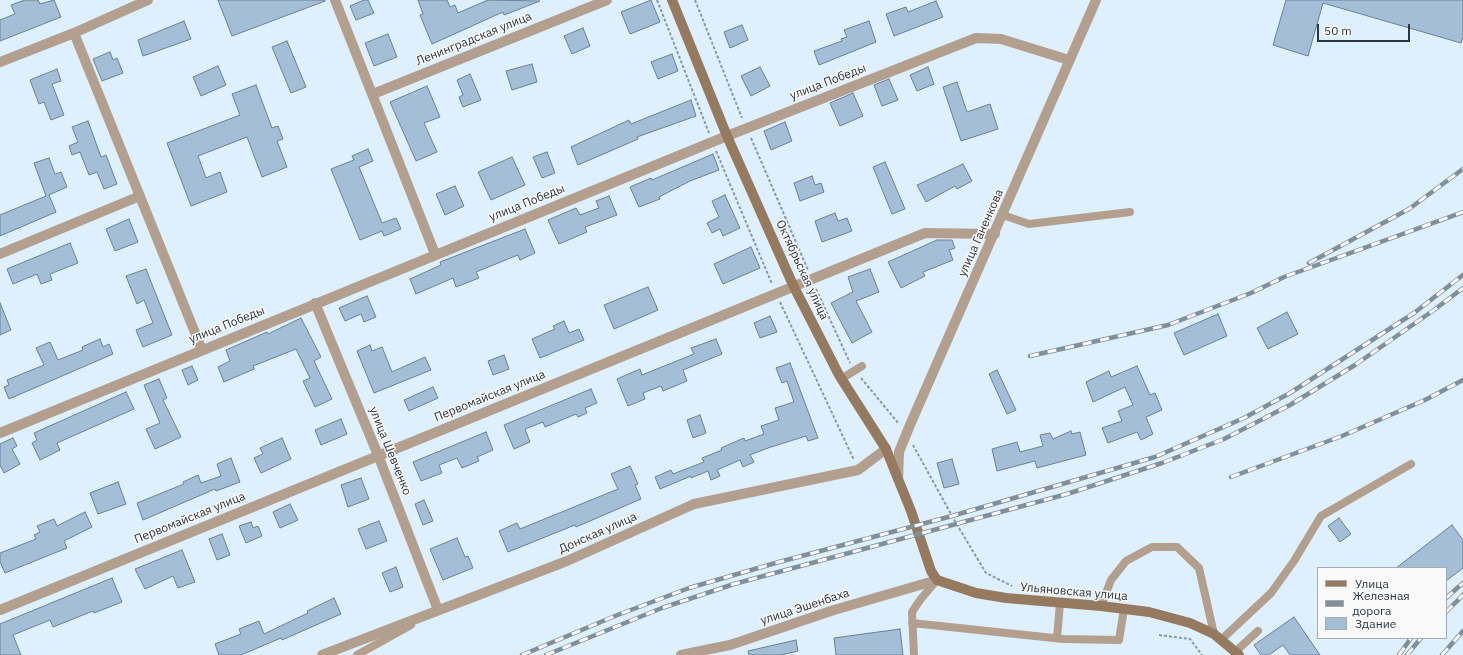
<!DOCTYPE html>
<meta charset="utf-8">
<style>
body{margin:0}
#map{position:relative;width:1463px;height:655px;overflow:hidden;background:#deeffe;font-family:"IBM Plex Sans",sans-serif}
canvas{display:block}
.legend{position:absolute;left:1317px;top:567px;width:130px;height:72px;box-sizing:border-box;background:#f9f9f9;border:1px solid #a7abaf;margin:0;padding:5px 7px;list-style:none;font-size:12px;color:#2b3640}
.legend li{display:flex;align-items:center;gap:8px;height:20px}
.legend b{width:20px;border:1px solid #a7abaf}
.scale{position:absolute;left:1317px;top:24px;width:93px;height:18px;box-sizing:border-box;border:2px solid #2b3640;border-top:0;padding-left:5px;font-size:12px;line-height:14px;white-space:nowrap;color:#2b3640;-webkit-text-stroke:3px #f9f9f9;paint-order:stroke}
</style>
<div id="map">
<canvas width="1463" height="655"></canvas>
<ul class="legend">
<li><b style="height:5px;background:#967a5f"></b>Улица</li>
<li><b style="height:5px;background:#818f9b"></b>Железная дорога</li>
<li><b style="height:11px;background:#a4bed7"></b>Здание</li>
</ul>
<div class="scale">50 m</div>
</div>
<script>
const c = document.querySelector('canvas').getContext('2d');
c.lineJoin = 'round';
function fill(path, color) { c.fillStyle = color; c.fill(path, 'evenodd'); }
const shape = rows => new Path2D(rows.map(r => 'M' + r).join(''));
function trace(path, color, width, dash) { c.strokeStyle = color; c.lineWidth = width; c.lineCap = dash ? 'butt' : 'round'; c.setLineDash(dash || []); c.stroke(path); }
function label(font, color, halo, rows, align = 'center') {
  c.font = font + ' "IBM Plex Sans",sans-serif'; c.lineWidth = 3; c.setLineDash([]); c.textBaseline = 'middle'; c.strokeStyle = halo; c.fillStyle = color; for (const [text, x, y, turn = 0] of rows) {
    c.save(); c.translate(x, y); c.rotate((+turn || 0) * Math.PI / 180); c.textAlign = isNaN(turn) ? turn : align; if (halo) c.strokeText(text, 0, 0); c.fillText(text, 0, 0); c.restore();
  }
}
const building = shape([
 [25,0,38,0,40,4,54,0,61,17,0,41,0,20,15,14,11,5,25,0],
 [218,0,325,0,325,1,232,36,218,0],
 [364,0,368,0,374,13,356,20,350,6,364,0],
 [418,0,447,0,450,7,455,5,458,13,488,0,540,1,504,15,503,12,432,44,420,15,423,14,418,0],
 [651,0,660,22,630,34,621,12,651,0],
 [1286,0,1463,0,1463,36,1461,43,1323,3,1308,56,1273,45,1286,0],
 [936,1,943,17,894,36,886,14,906,7,908,12,936,1],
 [184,21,191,39,143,56,138,40,184,21],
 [869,21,876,42,819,65,814,51,842,41,841,39,847,37,844,30,869,21],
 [742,25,748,40,730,48,724,32,742,25],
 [583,28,590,46,572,54,564,36,583,28],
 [388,34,397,57,374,66,365,43,388,34],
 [287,41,306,87,291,93,272,47,287,41],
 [110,52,113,60,117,58,123,73,102,81,93,59,110,52],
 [672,54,678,71,658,79,651,62,672,54],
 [532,64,537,82,512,90,506,71,532,64],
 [218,66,226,85,201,96,193,77,218,66],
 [760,67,770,86,751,96,741,76,760,67],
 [928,67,934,84,917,91,910,75,928,67],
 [57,69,61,81,52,84,64,115,51,120,44,102,39,104,30,80,57,69],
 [470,74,481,100,463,107,459,97,463,95,457,80,470,74],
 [889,79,898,100,882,106,874,85,889,79],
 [957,82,967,112,990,104,998,129,961,141,943,87,957,82],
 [256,85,272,128,278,126,283,139,277,141,287,167,262,177,247,137,198,156,206,178,220,172,227,192,191,206,167,143,240,115,232,94,256,85],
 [427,86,440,117,424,123,437,152,416,161,390,102,427,86],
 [853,93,863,116,840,126,830,103,853,93],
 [691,100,696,116,637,137,638,139,578,165,571,147,629,120,631,124,691,100],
 [88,121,101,157,106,155,117,184,104,189,97,172,89,175,80,152,72,155,69,146,78,142,72,127,88,121],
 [785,122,792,141,771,150,764,131,785,122],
 [368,149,373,161,359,167,382,223,396,218,401,229,384,236,382,231,360,240,331,169,354,160,352,156,368,149],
 [547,152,555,173,542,178,533,157,547,152],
 [713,154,719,170,690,181,659,197,660,199,639,207,630,187,651,178,652,180,713,154],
 [512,157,525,185,491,200,478,172,512,157],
 [49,158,55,174,61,172,67,187,49,195,56,212,0,236,0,215,46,196,34,163,49,158],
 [885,162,905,209,892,214,873,167,885,162],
 [963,164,972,181,957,189,955,186,926,202,917,185,963,164],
 [812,176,815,185,821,183,824,192,800,201,794,183,812,176],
 [455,186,464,206,445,215,436,194,455,186],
 [725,195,740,228,723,236,720,229,712,233,707,223,719,217,712,201,725,195],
 [609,196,617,215,585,227,587,232,559,244,548,220,576,208,580,215,599,208,596,201,609,196],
 [835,213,838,221,847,218,852,231,822,242,815,221,835,213],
 [129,219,138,242,115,251,106,229,129,219],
 [525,229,535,253,520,260,518,255,476,272,479,278,456,287,453,278,416,294,410,279,441,265,440,262,525,229],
 [937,240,952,240,955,248,949,250,953,260,923,272,925,276,901,288,888,262,937,240],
 [70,243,78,263,50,274,52,280,41,284,37,274,13,284,7,269,70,243],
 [751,247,760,268,723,284,714,264,751,247],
 [146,269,172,335,143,347,136,330,153,323,144,300,137,304,126,276,146,269],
 [870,269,879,292,856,301,872,332,852,343,831,303,853,292,848,277,870,269],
 [648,287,658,310,614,329,604,305,648,287],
 [367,296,376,317,364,322,361,314,345,321,339,308,367,296],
 [0,303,11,330,0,335,0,303],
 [1287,312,1298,334,1268,349,1257,328,1287,312],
 [1218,314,1227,336,1184,355,1174,333,1218,314],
 [770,316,777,332,760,338,754,323,770,316],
 [301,318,321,357,314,361,332,399,315,407,303,381,310,378,296,349,253,366,254,369,224,382,218,367,230,361,226,350,267,332,268,334,301,318],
 [564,321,569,333,579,329,584,340,540,358,532,339,555,329,553,326,564,321],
 [100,339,103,347,109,344,113,354,9,399,4,387,9,385,7,380,44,365,36,348,50,342,58,360,83,350,82,347,100,339],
 [716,339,722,354,683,370,687,381,663,391,661,386,643,393,645,399,628,406,617,379,640,369,642,375,694,354,691,348,716,339],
 [370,345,372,351,382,347,392,372,425,357,431,370,374,393,357,351,370,345],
 [504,355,509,369,493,375,488,361,504,355],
 [790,363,818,438,808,441,806,436,768,448,750,455,754,462,743,467,740,460,717,470,720,476,711,480,708,471,691,478,691,476,660,489,655,477,671,470,673,474,704,462,702,458,722,450,721,448,744,438,745,441,764,434,761,426,779,420,775,408,794,402,787,381,782,383,776,368,790,363],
 [192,366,198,380,188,385,182,370,192,366],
 [1137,366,1150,395,1155,393,1162,410,1146,417,1153,434,1141,440,1137,432,1108,443,1102,428,1122,421,1118,411,1133,405,1125,387,1093,402,1086,382,1109,371,1111,377,1137,366],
 [997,370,1016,410,1007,414,989,374,997,370],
 [159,379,167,398,163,400,181,437,155,449,146,429,160,423,144,385,159,379],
 [433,387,438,398,409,411,404,400,433,387],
 [591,389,597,403,585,408,587,413,578,417,576,414,545,427,543,422,525,429,530,442,514,449,504,425,591,389],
 [126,392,134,409,57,443,60,450,40,460,32,443,37,440,34,433,126,392],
 [700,415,706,433,693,438,687,420,700,415],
 [341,419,347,434,321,445,315,430,341,419],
 [1071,431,1072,434,1080,432,1086,455,1037,468,1035,461,997,471,992,449,1017,442,1020,452,1043,446,1040,435,1050,433,1053,439,1071,431],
 [486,432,493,450,477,457,479,461,462,468,457,458,439,465,442,473,421,481,413,462,486,432],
 [13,438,17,446,12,449,20,464,4,473,0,465,0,444,13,438],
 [282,438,291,459,261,473,254,458,263,454,260,448,282,438],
 [231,458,240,482,216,491,215,489,143,520,137,503,184,484,183,482,198,475,201,483,221,476,217,464,231,458],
 [952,459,959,484,944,488,937,463,952,459],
 [630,466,638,484,635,485,641,499,576,527,575,525,508,552,499,531,517,523,520,529,618,489,611,474,630,466],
 [361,478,369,499,348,507,341,485,361,478],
 [118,482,126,504,98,514,90,493,118,482],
 [424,500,433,521,423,525,415,504,424,500],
 [290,504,298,520,280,528,273,512,290,504],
 [85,512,92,527,64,541,67,548,5,573,0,562,0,553,36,539,34,535,40,532,37,526,54,519,57,526,85,512],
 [1339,518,1351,534,1340,542,1328,526,1339,518],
 [379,521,387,541,366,549,358,529,379,521],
 [251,522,253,528,258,526,262,536,246,543,239,526,251,522],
 [1452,525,1463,540,1463,568,1446,581,1446,568,1396,568,1452,525],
 [222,534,230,555,217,560,209,539,222,534],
 [457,538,465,557,468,556,473,568,443,580,430,549,457,538],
 [182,550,195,582,178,588,173,576,145,589,135,569,182,550],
 [396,567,403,587,390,592,382,573,396,567],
 [112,578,122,602,94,613,93,611,53,627,50,620,13,635,21,655,0,655,0,624,112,578],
 [334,598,341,614,282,640,281,638,241,655,219,655,215,644,241,634,239,629,259,621,264,634,308,613,307,611,334,598],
 [1294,617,1320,655,1290,655,1283,645,1269,655,1261,655,1254,645,1294,617],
 [900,629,903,655,836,655,834,638,900,629],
 [796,640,798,651,781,655,749,655,748,651,796,640]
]);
const path = shape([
 [657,0,709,133],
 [695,0,742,118],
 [751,138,808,270],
 [716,151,772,284],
 [816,289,850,363],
 [780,302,854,460],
 [861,378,899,424],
 [913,445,956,523,986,573,1012,586],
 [1159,635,1190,639,1202,655]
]);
const service = shape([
 [1003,215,1029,224,1130,212],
 [841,379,862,366],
 [1101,606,1111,580,1126,561,1152,547,1177,547,1199,568,1214,634],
 [912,623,1063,639,1119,640,1124,609],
 [1057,638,1060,603],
 [1222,639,1271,593,1294,561,1321,516,1411,464],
 [1236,651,1258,631],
 [357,655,411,625],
 [914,655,912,612,920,600,937,580]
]);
const minor = shape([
 [335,0,435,254],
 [74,33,202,350],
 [0,62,74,33,148,0],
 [373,94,607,0],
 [727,136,976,38,1001,39,1069,60],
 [0,254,140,196],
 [315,303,378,455,438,610],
 [0,610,925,233,995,234],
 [322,655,567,561,694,504,858,470,886,449],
 [681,655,730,645,834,610,937,580]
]);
const tertiary = shape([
 [0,433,727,136],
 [898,479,899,452,910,425,1096,0]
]);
const secondary = shape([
 [672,0,727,136,793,285,839,375,886,449,911,511,931,571,937,580,976,593,1006,598,1101,606,1149,612,1190,623,1214,634,1239,655]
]);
const rail = shape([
 [1309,263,1409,209,1463,169],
 [1030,356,1168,325,1251,293,1284,277,1463,212],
 [1231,477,1342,436,1425,400,1463,380],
 [1446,598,1463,583],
 [1446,612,1463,595],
 [522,655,615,616,689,588,779,562,952,516,1155,457,1244,418,1290,393,1414,313,1463,275],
 [546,655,662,608,734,584,1067,494,1162,463,1224,439,1290,405,1355,365,1434,310,1463,288],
 [1399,655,1411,638],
 [1407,655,1421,638],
 [1442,655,1463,631]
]);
const streetNames = [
 ["Ленинградская улица",474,39,-22],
 ["улица Победы",828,82,-21],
 ["улица Победы",527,203,-22],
 ["улица Ганенкова",981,233,-66],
 ["Октябрьская улица",802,270,65],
 ["улица Победы",227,325,-22],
 ["Первомайская улица",490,396,-22],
 ["улица Шевченко",390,451,68],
 ["Первомайская улица",190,518,-22],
 ["Донская улица",598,533,-24],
 ["Ульяновская улица",1074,592,5],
 ["улица Эшенбаха",805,607,-18]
];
fill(building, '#a4bed7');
trace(building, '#678097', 1);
trace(path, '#8a98a5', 2, [3, 2]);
trace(service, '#b39f8d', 8);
trace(minor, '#b39f8d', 10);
trace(tertiary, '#b39f8d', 10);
trace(secondary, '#967a5f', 10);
trace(rail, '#818f9b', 4.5);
trace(rail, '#f9f9f9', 3, [9]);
label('12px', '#2b3640', '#f9f9f9', streetNames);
</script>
